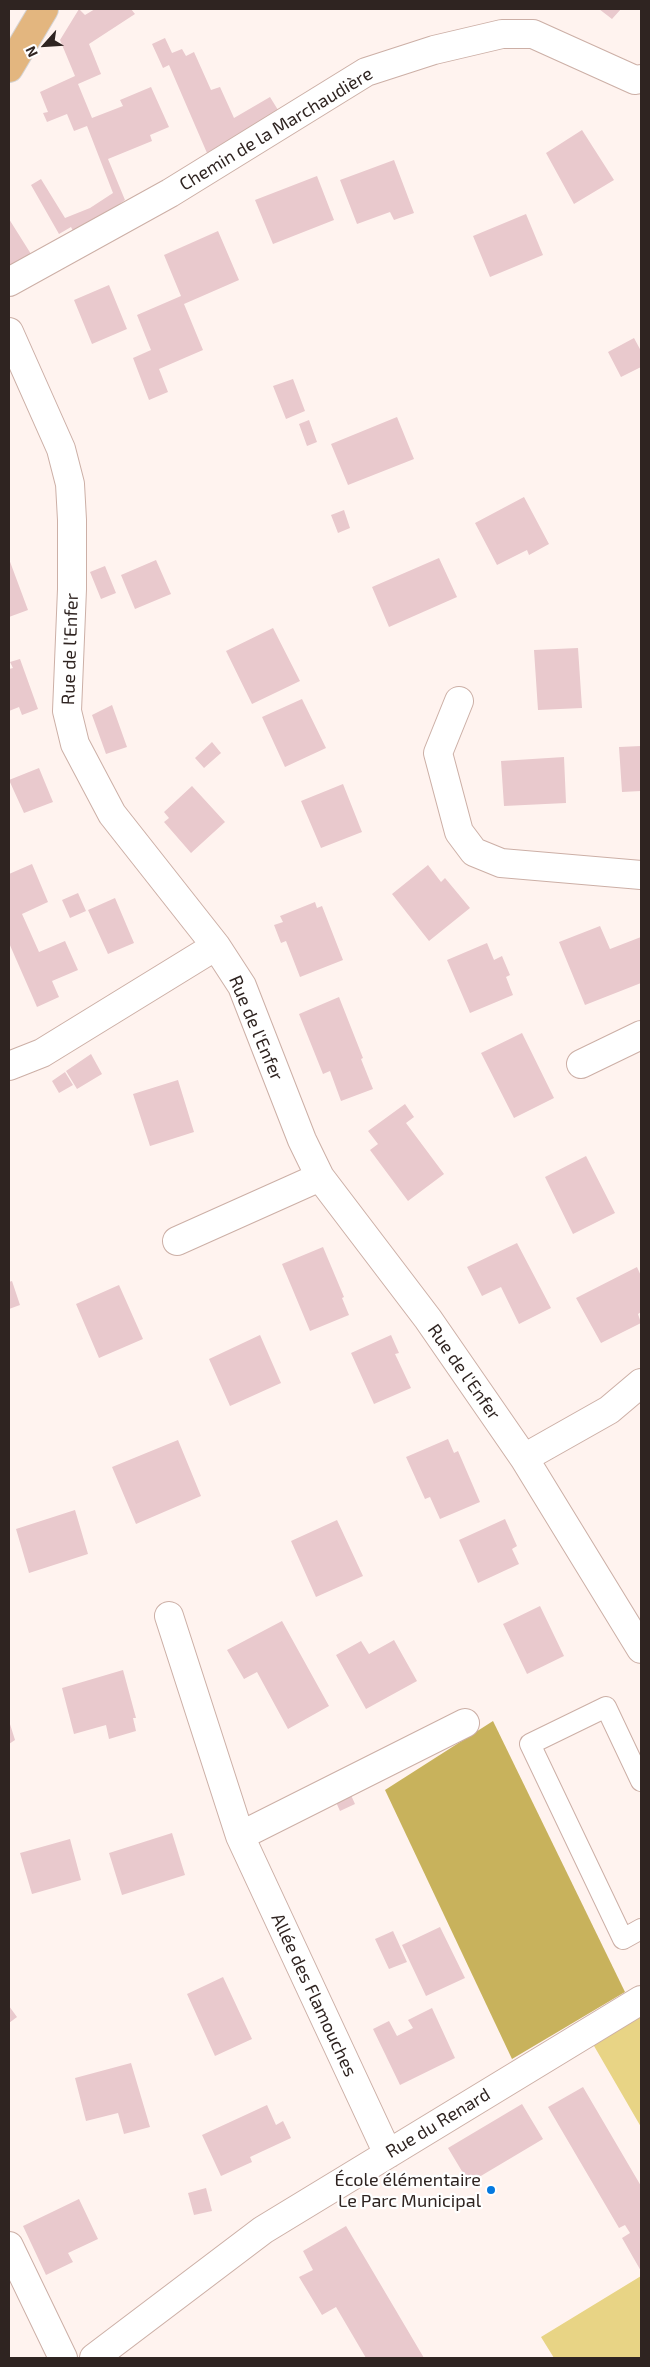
<!DOCTYPE html>
<meta charset="utf-8">
<style>
body{margin:0}
#map{position:relative;width:650px;height:2367px;overflow:hidden;background:#fff3ef;font-family:"Exo 2",sans-serif}
canvas{display:block}
.frame{position:absolute;inset:0;border:10px solid #2f2421;pointer-events:none}
.north{position:absolute;left:20px;top:20px;width:50px;height:50px;-webkit-text-stroke:4px #fff;paint-order:stroke;rotate:244deg;font-size:14px;font-weight:700;line-height:20px;text-align:center;color:#2f2421}
.north::after{content:'';display:block;margin:auto;width:18px;height:22px;background:#2f2421;clip-path:polygon(50% 0,100% 100%,50% 72%,0 100%)}
</style>
<div id="map">
<canvas width="650" height="2367"></canvas>
<div class="frame"></div>
<div class="north">N</div>
</div>
<script>
const c = document.querySelector('canvas').getContext('2d');
c.lineJoin = 'round';
function fill(path, color) { c.fillStyle = color; c.fill(path, 'evenodd'); }
const shape = rows => new Path2D(rows.map(r => 'M' + r).join(''));
function trace(path, color, width, dash) { c.strokeStyle = color; c.lineWidth = width; c.lineCap = dash ? 'butt' : 'round'; c.setLineDash(dash || []); c.stroke(path); }
function label(font, color, halo, rows, align = 'center') {
  c.font = font + ' "Exo 2",sans-serif'; c.lineWidth = 4.5; c.setLineDash([]); c.textBaseline = 'middle'; c.strokeStyle = halo; c.fillStyle = color; for (const [text, x, y, turn = 0] of rows) {
    c.save(); c.translate(x, y); c.rotate((+turn || 0) * Math.PI / 180); c.textAlign = isNaN(turn) ? turn : align; if (halo) c.strokeText(text, 0, 0); c.fillText(text, 0, 0); c.restore();
  }
}
const green = shape([
 [641,2010,641,2127,590,2039],
 [641,2276,641,2358,554,2358,541,2337]
]);
const forest = shape([
 [493,1721,625,1992,512,2059,385,1790]
]);
const building = shape([
 [79,9,85,15,95,9,131,9,135,14,89,44,101,74,78,84,92,118,123,106,120,100,151,87,169,127,150,135,152,141,108,159,125,200,96,221,73,231,71,227,59,234,31,185,41,179,65,218,90,208,113,193,87,126,74,131,67,114,47,122,43,113,48,112,40,92,75,76,60,40],
 [599,9,621,9,612,19],
 [165,38,172,53,182,49,186,56,194,52,211,90,220,87,234,118,270,97,278,110,207,153,169,65,163,68,152,44],
 [582,130,614,180,574,204,546,153],
 [394,160,414,213,394,220,390,212,357,224,340,180],
 [317,176,334,220,273,244,255,200],
 [526,214,543,255,490,277,473,236],
 [9,219,31,254,9,267],
 [218,231,239,280,184,304,203,350,159,369,168,392,149,400,133,358,151,350,137,315,181,296,164,255],
 [109,285,127,329,92,344,74,300],
 [634,338,641,351,641,367,621,377,608,352],
 [293,379,305,411,286,419,273,386],
 [397,417,414,459,348,485,331,444],
 [309,420,317,442,307,446,299,424],
 [524,497,549,544,529,555,527,550,497,565,475,523],
 [344,510,350,528,338,533,331,515],
 [439,558,457,597,389,627,372,587],
 [9,559,28,610,9,617],
 [156,560,171,594,135,609,121,575],
 [105,566,116,593,101,599,90,572],
 [273,628,300,681,252,704,226,651],
 [578,648,582,708,538,710,534,650],
 [20,659,38,709,22,715,19,707,9,711,9,669,13,668,10,662],
 [302,699,326,748,285,767,262,717],
 [112,705,127,747,106,754,92,715],
 [212,742,221,753,204,768,195,758],
 [641,746,641,791,622,792,619,747],
 [564,757,566,803,504,806,501,761],
 [39,768,53,802,24,813,9,780],
 [343,784,362,832,321,848,301,801],
 [192,786,225,822,191,853,164,822,169,818,164,812],
 [32,864,48,902,22,914,39,952,65,941,78,970,52,981,59,997,37,1007,9,943,9,874],
 [428,865,441,882,445,878,470,908,429,941,392,894],
 [78,893,86,911,70,918,62,900],
 [115,898,134,943,108,954,88,910],
 [315,902,317,908,322,906,343,960,300,977,286,941,281,943,274,925,283,922,280,916],
 [600,926,610,949,641,937,641,983,585,1005,559,942],
 [487,943,494,960,502,956,510,975,506,977,513,995,470,1013,447,960],
 [339,997,363,1058,361,1059,373,1089,341,1101,330,1071,323,1074,299,1014],
 [522,1033,554,1098,514,1118,481,1053],
 [91,1054,102,1074,77,1089,66,1071],
 [65,1072,73,1085,59,1093,52,1081],
 [178,1080,194,1132,150,1146,133,1094],
 [405,1104,414,1117,406,1123,444,1174,408,1201,370,1150,378,1144,368,1131],
 [586,1156,615,1213,573,1234,545,1177],
 [517,1243,551,1308,519,1324,501,1287,482,1296,467,1267],
 [323,1247,344,1297,342,1298,349,1315,310,1331,282,1264],
 [637,1267,641,1276,641,1312,638,1314,641,1323,601,1343,576,1298],
 [12,1281,20,1305,9,1309,9,1282],
 [119,1285,143,1339,99,1358,76,1304],
 [260,1335,281,1383,230,1406,209,1359],
 [391,1335,399,1353,395,1354,411,1388,374,1404,351,1353],
 [448,1439,454,1453,458,1451,480,1502,440,1519,430,1497,425,1499,406,1457],
 [178,1440,201,1496,136,1524,112,1467],
 [75,1510,88,1554,29,1573,16,1529],
 [505,1519,517,1546,512,1549,519,1564,478,1583,459,1540],
 [337,1520,363,1576,316,1597,291,1541],
 [540,1606,564,1656,527,1674,503,1624],
 [282,1621,329,1706,288,1729,257,1672,244,1679,227,1650],
 [394,1640,417,1681,366,1709,336,1655,361,1641,369,1654],
 [123,1670,136,1718,133,1718,136,1731,109,1739,106,1725,74,1734,62,1688],
 [9,1721,15,1740,9,1744],
 [350,1793,355,1804,340,1811,335,1800],
 [172,1833,185,1875,122,1895,109,1853],
 [70,1839,81,1880,32,1894,20,1853],
 [440,1927,465,1978,426,1996,402,1945],
 [393,1931,407,1962,389,1969,375,1939],
 [223,1977,252,2039,215,2056,187,1994],
 [9,2006,17,2017,9,2023],
 [432,2008,455,2058,400,2085,373,2029,389,2021,397,2036,413,2028,408,2020],
 [131,2063,150,2127,124,2134,118,2113,86,2121,75,2078],
 [583,2087,641,2186,641,2271,622,2238,630,2233,625,2225,619,2228,548,2107],
 [522,2104,543,2139,469,2183,448,2148],
 [267,2105,276,2125,283,2121,291,2138,250,2157,252,2162,221,2176,202,2135],
 [206,2188,212,2211,194,2215,188,2193],
 [79,2199,98,2239,68,2253,73,2262,46,2275,23,2226],
 [346,2226,424,2358,366,2358,336,2307,322,2315,299,2277,313,2270,303,2251]
]);
const service = shape([
 [641,1781,606,1707,530,1744,623,1939,641,1929]
]);
const minor = shape([
 [9,282,170,193,366,72,434,50,502,34,533,34,635,80,641,79],
 [9,332,61,449,70,484,72,520,72,589,67,711,75,744,112,814,216,946,242,986,302,1140,320,1177,428,1319,524,1458,641,1649],
 [459,701,438,753,459,832,474,852,501,863,641,875],
 [581,1064,641,1035],
 [9,1066,42,1053,216,946],
 [177,1241,320,1177],
 [524,1458,609,1410,641,1383],
 [169,1616,240,1836,388,2154],
 [240,1836,465,1723],
 [9,2246,63,2358],
 [94,2358,263,2230,641,2000]
]);
const primary = shape([
 [9,68,44,9]
]);
const markers = [
 [491,2190,5,"#0479e0"]
];
const streetNames = [
 ["Chemin de la Marchaudière",276,129,-31],
 ["Rue de l'Enfer",70,649,-88],
 ["Rue de l'Enfer",256,1028,67],
 ["Rue de l'Enfer",464,1372,55],
 ["Allée des Flamouches",314,1995,65],
 ["Rue du Renard",438,2123,-31]
];
const poiNames = [
 ["École élémentaire",481,2180],
 ["Le Parc Municipal",481,2201]
];
fill(green, '#e8d485');
fill(forest, '#c8b25c');
fill(building, '#e9c9cd');
trace(service, '#ccafa6', 22);
trace(minor, '#ccafa6', 30);
trace(primary, '#d5d3d3', 30);
trace(service, '#fff', 20);
trace(minor, '#fff', 28);
trace(primary, '#e3b67f', 28);
for (const [x, y, r, color] of markers) { const dot = new Path2D(); dot.arc(x, y, r, 0, 2 * Math.PI); c.fillStyle = color; c.fill(dot); trace(dot, '#fff', 2); }
label('18px', '#2f2421', '#fff', streetNames);
label('18px', '#2f2421', '#fff', poiNames, 'right');
</script>
